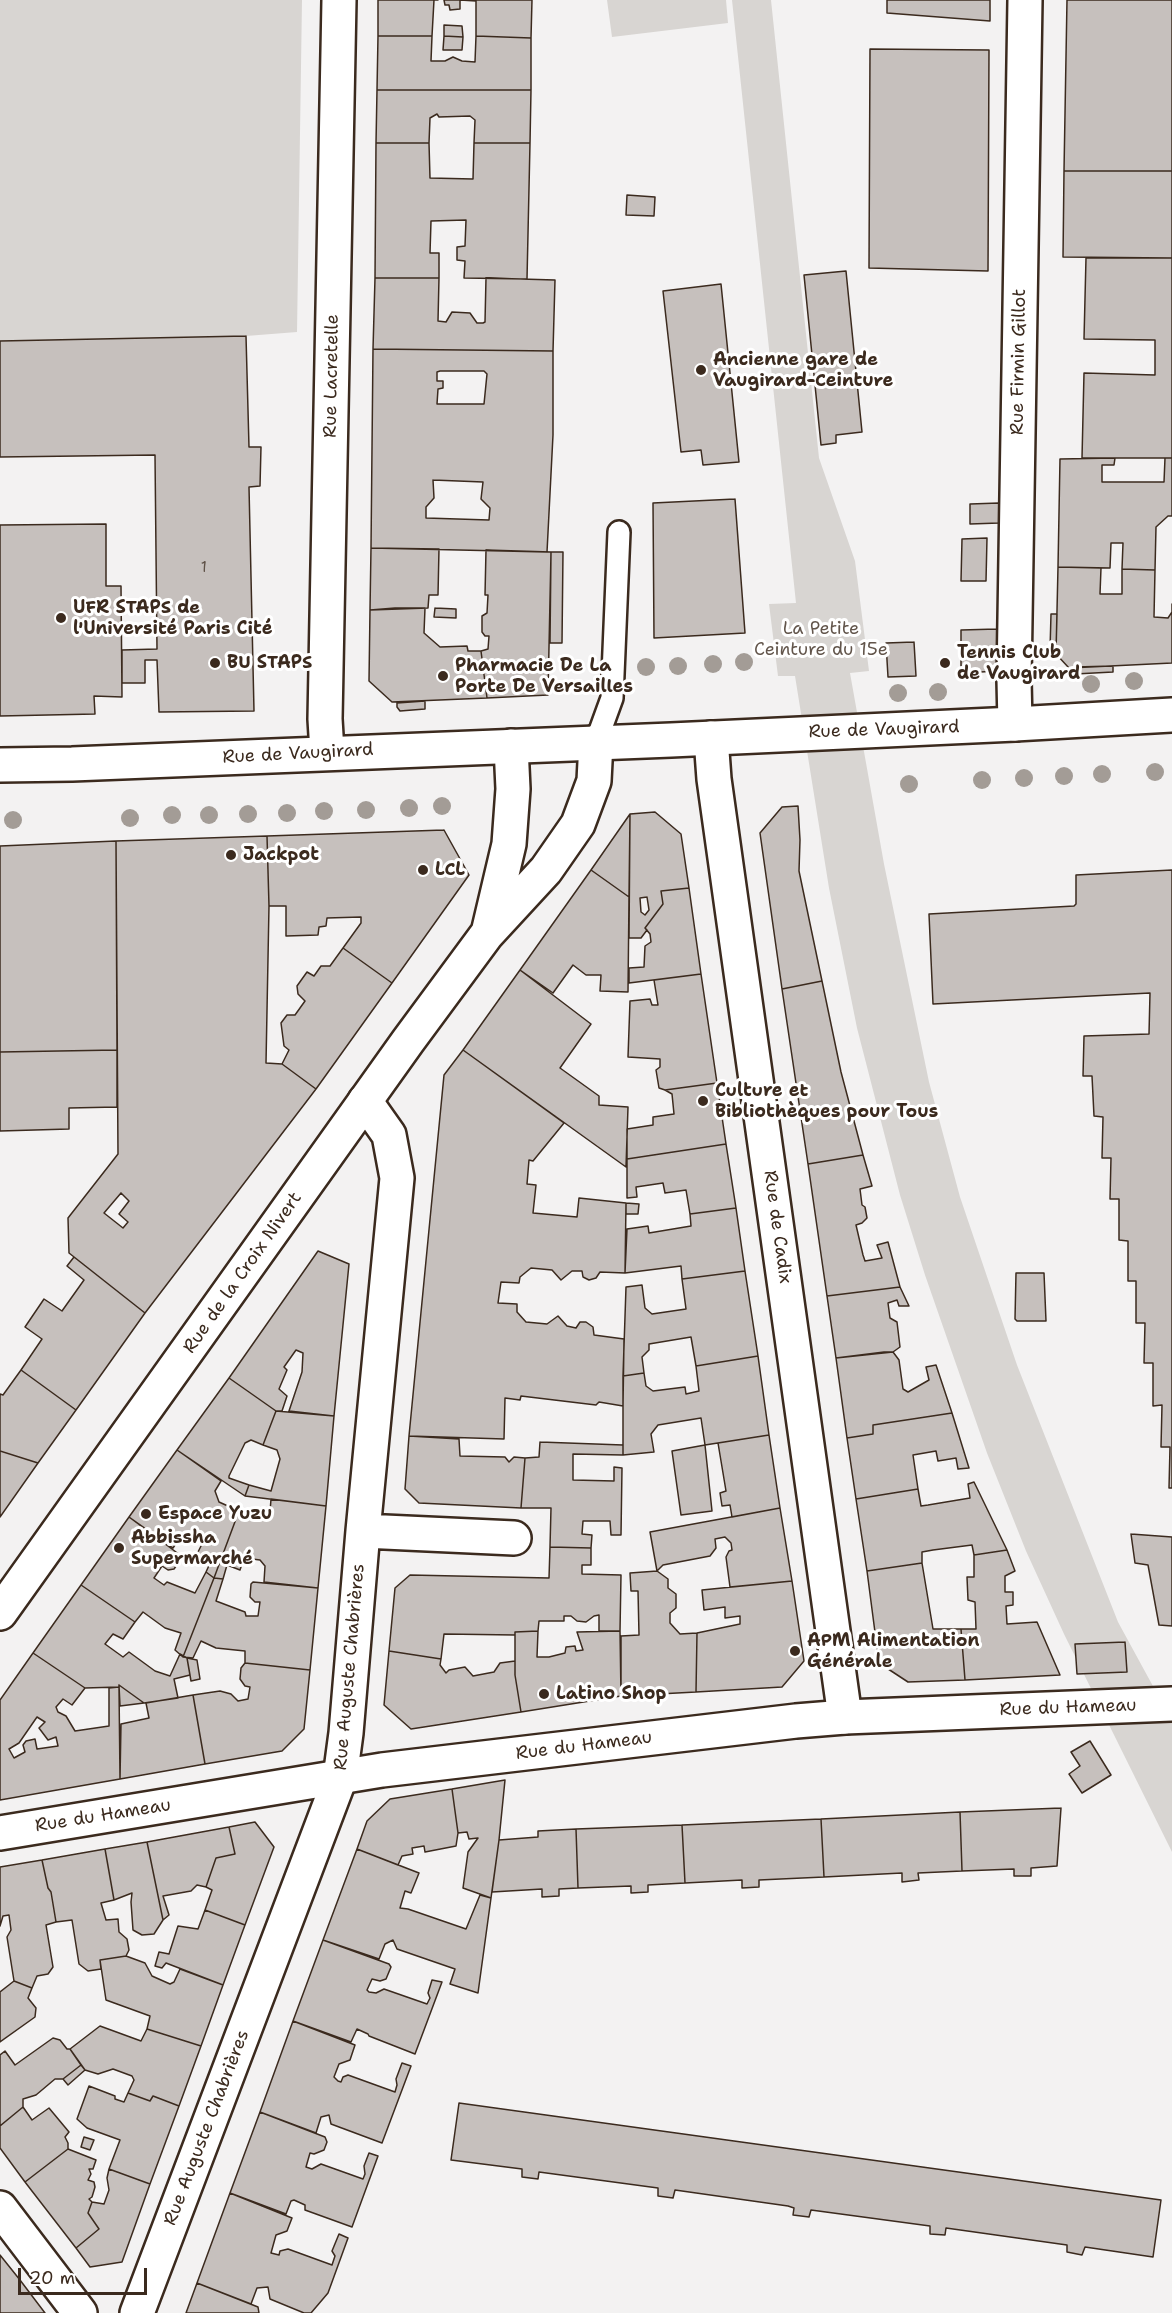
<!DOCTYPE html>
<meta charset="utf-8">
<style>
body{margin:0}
#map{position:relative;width:1172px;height:2313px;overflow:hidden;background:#f3f2f2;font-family:"Shantell Sans",sans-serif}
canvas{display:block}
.scale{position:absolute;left:18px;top:2268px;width:129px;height:27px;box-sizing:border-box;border:3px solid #3b2a1e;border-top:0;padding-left:8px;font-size:18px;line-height:21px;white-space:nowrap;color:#3b2a1e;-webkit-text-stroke:4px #fff;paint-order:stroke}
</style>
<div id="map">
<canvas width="1172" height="2313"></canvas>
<div class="scale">20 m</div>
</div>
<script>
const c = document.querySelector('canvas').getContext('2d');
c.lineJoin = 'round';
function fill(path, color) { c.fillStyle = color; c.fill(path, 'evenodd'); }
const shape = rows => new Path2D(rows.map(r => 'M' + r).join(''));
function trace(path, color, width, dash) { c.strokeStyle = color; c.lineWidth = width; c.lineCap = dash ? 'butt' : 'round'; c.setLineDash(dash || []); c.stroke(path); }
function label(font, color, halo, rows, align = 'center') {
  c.font = font + ' "Shantell Sans",sans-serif'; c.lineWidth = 6; c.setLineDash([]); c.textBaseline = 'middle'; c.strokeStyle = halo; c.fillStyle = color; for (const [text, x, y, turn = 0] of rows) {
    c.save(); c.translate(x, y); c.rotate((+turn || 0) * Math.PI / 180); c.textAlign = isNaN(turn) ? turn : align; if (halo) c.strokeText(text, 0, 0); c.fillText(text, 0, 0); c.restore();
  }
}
const green = shape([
 [0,0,302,0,297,332,246,336,0,341],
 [607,0,726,0,728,23,612,37],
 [732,0,771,0,819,458,855,561,869,671,850,673,884,864,929,1082,960,1197,1017,1365,1118,1622,1172,1721,1172,1852,1064,1634,1026,1551,987,1453,925,1275,900,1195,857,1028,829,888,795,676,778,676,769,604,796,603]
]);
const building = shape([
 [378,0,438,0,434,0,432,36,378,36,378,0],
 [444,0,532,0,531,38,476,36,476,1,460,0,460,9,450,10,449,5,445,5,444,0],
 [887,0,990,0,990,21,887,13,887,0],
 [1067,0,1172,0,1172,171,1064,171,1067,0],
 [444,25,462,26,463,37,444,36,444,25],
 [378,36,432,36,431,61,445,61,453,57,462,61,475,62,476,36,531,38,531,90,377,90,378,36],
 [444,36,463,37,462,50,443,50,444,36],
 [870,49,989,50,988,271,869,268,870,49],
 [377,90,531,90,530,143,474,143,475,120,470,116,439,117,437,114,430,118,429,143,376,143,377,90],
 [376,143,429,143,430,178,473,179,474,143,530,143,527,279,464,278,465,261,457,260,457,247,465,246,466,220,431,221,430,253,439,253,439,278,375,278,376,143],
 [1064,171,1172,171,1172,258,1063,257,1064,171],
 [627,195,655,197,654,216,626,215,627,195],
 [1086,258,1172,258,1172,458,1082,458,1084,373,1155,375,1155,340,1084,339,1086,258],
 [846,271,862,432,836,435,836,443,821,445,804,275,846,271],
 [375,278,439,278,438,321,446,322,452,312,470,313,477,323,483,323,485,322,486,278,555,280,553,351,373,349,375,278],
 [721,284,739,462,703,465,701,450,681,452,663,291,721,284],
 [246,336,249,447,261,447,260,486,249,487,254,711,159,712,157,660,145,660,145,683,122,683,122,650,157,649,155,455,0,457,0,341,246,336],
 [373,349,553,351,553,435,547,552,371,548,373,349],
 [440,371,484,371,487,374,484,404,437,404,438,389,443,388,443,381,437,381,437,372,440,371],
 [433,480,483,482,481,499,490,508,489,520,426,518,426,507,434,498,433,480],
 [1115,458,1114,465,1102,465,1102,482,1164,482,1165,458,1172,458,1172,516,1168,516,1156,527,1155,570,1122,569,1123,543,1111,543,1110,568,1058,567,1060,459,1115,458],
 [735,499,745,633,654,638,653,503,735,499],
 [999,503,999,523,970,524,970,504,999,503],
 [106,524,106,586,121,586,122,697,94,696,95,714,0,716,0,525,106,524],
 [987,538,986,581,961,581,962,539,987,538],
 [371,548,439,549,438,595,429,595,428,608,370,610,371,548],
 [486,550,551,552,548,695,487,698,481,651,488,649,489,636,485,636,482,632,482,616,487,613,488,595,485,595,486,550],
 [551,552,563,552,562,643,550,643,551,552],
 [1058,567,1101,568,1100,594,1122,594,1122,569,1155,570,1154,617,1168,618,1172,612,1172,604,1172,663,1069,668,1056,654,1058,567],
 [395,608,425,608,424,633,440,647,467,646,468,651,481,651,487,698,392,702,369,681,370,610,395,608],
 [435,608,456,609,456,618,434,617,435,608],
 [1051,614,1057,614,1056,651,1050,650,1051,614],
 [997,629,999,671,961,673,961,630,997,629],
 [914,642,916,676,888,677,886,643,914,642],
 [1113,666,1113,672,1075,674,1075,667,1113,666],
 [425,701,425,709,400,711,397,707,397,703,425,701],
 [798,806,800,840,799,871,822,981,782,989,760,833,782,807,798,806],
 [655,812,681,834,689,888,661,891,663,904,645,928,647,930,641,938,629,938,630,814,655,812],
 [647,897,649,910,645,915,641,912,640,898,647,897],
 [630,814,629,897,591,870,630,814],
 [444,830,469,875,392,983,343,948,361,923,361,917,327,918,326,926,319,927,318,935,286,936,286,906,269,906,267,836,444,830],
 [267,836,269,906,266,1063,282,1064,316,1089,145,1313,69,1253,68,1218,118,1154,116,841,267,836],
 [121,1193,129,1201,119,1214,128,1222,123,1228,104,1213,121,1193],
 [116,841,117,1050,0,1052,0,846,116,841],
 [591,870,629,897,628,992,600,991,601,975,586,975,573,965,553,993,520,970,591,870],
 [1172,870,1172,1488,1169,1488,1170,1447,1161,1447,1162,1405,1153,1406,1153,1363,1144,1363,1145,1323,1136,1323,1136,1281,1128,1281,1128,1241,1119,1240,1119,1199,1110,1199,1111,1158,1102,1158,1103,1117,1094,1116,1092,1076,1083,1076,1084,1036,1149,1034,1150,993,933,1004,929,914,1074,906,1076,904,1076,875,1172,870],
 [689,888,701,974,629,983,629,968,644,967,645,946,651,942,650,934,645,928,663,904,661,891,689,888],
 [343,948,392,983,316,1089,282,1064,289,1050,284,1046,281,1023,287,1015,295,1015,305,1001,298,994,297,986,307,972,314,976,321,966,330,966,343,948],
 [520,970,591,1024,560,1068,599,1096,599,1105,628,1107,626,1167,463,1050,520,970],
 [701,974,717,1083,665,1090,659,1088,656,1070,660,1067,660,1059,628,1057,630,1001,650,999,652,1005,658,1005,654,980,701,974],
 [822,981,841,1072,863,1155,808,1164,782,989,822,981],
 [117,1050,117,1107,69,1108,69,1129,0,1131,0,1052,117,1050],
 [463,1050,564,1123,533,1161,529,1160,527,1184,536,1185,533,1213,577,1217,579,1198,626,1203,625,1273,600,1272,596,1278,589,1280,583,1277,582,1271,572,1271,561,1280,552,1270,531,1268,520,1277,519,1283,501,1282,498,1303,517,1304,517,1312,526,1322,547,1324,558,1316,567,1326,576,1328,580,1322,586,1322,593,1327,594,1335,624,1339,623,1406,599,1402,596,1405,521,1396,520,1400,505,1398,504,1439,409,1436,444,1075,463,1050],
 [717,1083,726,1144,627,1159,627,1129,653,1125,653,1117,674,1114,672,1094,665,1090,717,1083],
 [726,1144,736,1208,690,1214,686,1190,665,1193,663,1183,636,1187,637,1197,627,1198,627,1159,726,1144],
 [863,1155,872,1186,860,1189,862,1205,865,1207,867,1218,862,1223,856,1225,863,1255,865,1261,882,1258,877,1245,888,1242,900,1287,827,1296,808,1164,863,1155],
 [626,1203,639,1204,638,1214,626,1214,626,1203],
 [736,1208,745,1271,682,1279,681,1266,625,1273,627,1229,648,1226,649,1233,691,1226,690,1214,736,1208],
 [318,1251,349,1264,334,1416,289,1411,302,1372,303,1353,296,1350,284,1367,287,1370,279,1389,287,1396,282,1411,276,1411,229,1378,318,1251],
 [74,1257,145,1313,76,1410,21,1370,42,1339,25,1327,44,1299,62,1311,84,1280,67,1266,74,1257],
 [745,1271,758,1356,696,1366,691,1337,649,1344,649,1350,642,1357,644,1373,623,1376,626,1287,642,1285,645,1308,652,1314,686,1309,682,1279,745,1271],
 [1016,1273,1044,1273,1046,1321,1017,1321,1015,1319,1016,1273],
 [900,1287,909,1306,899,1306,897,1300,888,1303,890,1318,897,1322,900,1347,893,1352,836,1358,827,1296,900,1287],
 [884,1352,893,1352,899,1360,903,1389,908,1392,929,1380,926,1367,936,1365,952,1413,873,1425,873,1434,847,1438,836,1358,884,1352],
 [758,1356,769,1435,705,1445,701,1418,658,1425,651,1434,654,1452,623,1455,623,1376,644,1373,646,1386,653,1391,685,1387,686,1394,699,1391,696,1366,758,1356],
 [21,1370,76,1410,38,1463,0,1451,0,1394,3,1395,21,1370],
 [229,1378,276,1411,263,1445,251,1440,245,1443,229,1476,229,1478,249,1485,245,1496,177,1450,229,1378],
 [276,1411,334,1416,326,1506,245,1496,249,1485,271,1491,280,1459,277,1450,263,1445,276,1411],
 [952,1413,969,1468,958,1469,956,1458,938,1461,936,1451,913,1455,918,1489,856,1499,847,1438,873,1434,873,1425,952,1413],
 [769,1435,780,1508,732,1517,730,1505,722,1506,720,1493,726,1491,718,1443,769,1435],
 [409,1436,459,1439,460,1456,505,1457,509,1462,514,1457,525,1458,521,1508,419,1503,405,1489,409,1436],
 [540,1442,623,1445,623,1455,573,1454,573,1480,614,1481,614,1467,622,1468,621,1535,611,1535,610,1521,583,1521,582,1534,592,1535,591,1548,550,1547,551,1508,521,1508,525,1458,539,1457,540,1442],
 [705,1445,712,1511,681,1515,672,1451,705,1445],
 [177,1450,221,1481,215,1491,219,1502,239,1511,214,1578,206,1572,212,1559,197,1554,202,1544,190,1535,181,1536,173,1548,129,1517,177,1450],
 [0,1451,38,1463,0,1517,0,1451],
 [974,1482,1007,1550,974,1555,972,1545,933,1550,922,1552,922,1563,867,1571,856,1499,918,1489,921,1506,928,1505,970,1498,968,1484,974,1482],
 [271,1499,326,1506,318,1588,264,1582,265,1566,260,1560,244,1558,240,1570,227,1565,223,1579,214,1578,239,1511,259,1519,270,1512,271,1499],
 [780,1508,792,1581,730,1587,726,1557,729,1551,732,1550,731,1543,725,1537,715,1539,716,1548,710,1556,663,1565,657,1571,650,1532,780,1508],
 [129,1517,180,1555,181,1559,174,1569,168,1570,162,1566,154,1578,164,1585,167,1582,195,1593,206,1572,214,1578,183,1657,175,1650,181,1633,165,1628,143,1612,135,1622,81,1585,129,1517],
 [1131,1534,1172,1537,1172,1626,1159,1625,1148,1565,1135,1563,1131,1534],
 [550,1547,591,1548,591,1565,582,1565,582,1574,621,1575,620,1631,599,1631,599,1615,594,1616,586,1622,577,1621,571,1616,564,1616,564,1621,539,1621,538,1631,515,1632,515,1635,444,1634,441,1659,389,1651,395,1588,410,1575,549,1578,550,1547],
 [1007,1550,1015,1571,1005,1576,1005,1592,1013,1592,1013,1605,1006,1606,1007,1624,1037,1622,1060,1675,965,1680,961,1629,976,1629,975,1602,968,1600,967,1577,974,1577,974,1555,1007,1550],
 [922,1563,933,1629,961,1629,965,1680,908,1682,879,1663,867,1571,922,1563],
 [657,1571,668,1579,668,1588,676,1594,676,1608,670,1613,670,1623,680,1634,697,1633,696,1692,621,1696,621,1636,639,1635,638,1591,631,1591,630,1573,657,1571],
 [214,1578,223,1579,216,1601,245,1612,246,1616,258,1616,260,1602,255,1602,250,1597,251,1584,253,1582,318,1588,310,1670,245,1663,245,1651,216,1648,201,1641,193,1658,183,1657,214,1578],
 [792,1581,804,1661,782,1687,696,1692,697,1633,740,1624,740,1616,725,1618,725,1607,704,1610,702,1590,792,1581],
 [81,1585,135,1622,123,1639,113,1634,105,1644,123,1657,129,1652,155,1671,170,1676,180,1654,187,1658,190,1675,174,1679,178,1698,144,1703,119,1685,119,1687,85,1688,33,1653,81,1585],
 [538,1631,537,1657,549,1657,565,1653,566,1647,575,1646,576,1651,583,1650,577,1632,620,1631,621,1696,521,1712,515,1675,515,1632,538,1631],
 [1125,1642,1127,1672,1077,1674,1075,1644,1125,1642],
 [389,1651,441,1659,440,1665,446,1673,449,1670,465,1667,473,1676,494,1672,500,1663,515,1661,515,1675,521,1712,411,1729,384,1705,389,1651],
 [33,1653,85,1688,72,1705,63,1699,56,1707,58,1712,66,1716,75,1731,109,1726,109,1688,119,1687,120,1779,0,1800,0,1700,33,1653],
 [37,1717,45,1722,39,1728,48,1740,56,1737,58,1746,37,1749,35,1739,26,1741,23,1745,25,1752,14,1758,9,1749,19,1743,37,1717],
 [187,1658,197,1660,200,1679,191,1681,187,1658],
 [245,1663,310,1670,304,1729,282,1751,205,1764,193,1695,220,1691,231,1694,238,1701,248,1699,250,1687,245,1686,240,1679,241,1668,245,1663],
 [119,1685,144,1703,120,1706,119,1685],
 [193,1695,205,1764,120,1779,121,1724,149,1718,146,1703,193,1695],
 [1090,1741,1111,1775,1082,1793,1069,1774,1080,1766,1071,1752,1090,1741],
 [505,1780,499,1840,491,1898,463,1888,468,1852,478,1838,469,1839,467,1832,458,1833,452,1789,505,1780],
 [452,1789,458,1833,456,1846,425,1852,424,1846,412,1848,413,1854,402,1856,398,1865,357,1849,367,1821,390,1799,452,1789],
 [1061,1808,1057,1866,1031,1868,1031,1876,1014,1876,1014,1869,962,1871,960,1812,1061,1808],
 [960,1812,962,1871,918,1873,919,1880,902,1882,902,1873,824,1877,821,1819,960,1812],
 [821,1819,824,1877,759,1880,759,1887,742,1888,742,1880,685,1883,682,1825,821,1819],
 [255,1822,274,1847,245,1925,205,1910,212,1890,206,1887,216,1858,235,1854,229,1827,255,1822],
 [682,1825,685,1883,648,1885,648,1892,631,1893,631,1886,578,1888,576,1829,682,1825],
 [229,1827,235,1854,216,1858,206,1887,197,1885,191,1891,163,1896,169,1915,163,1920,147,1842,229,1827],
 [576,1829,578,1888,559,1889,559,1896,542,1897,542,1889,492,1892,499,1840,538,1837,538,1831,576,1829],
 [147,1842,163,1920,154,1934,142,1935,133,1930,131,1902,132,1893,114,1900,105,1849,147,1842],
 [105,1849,114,1900,101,1903,106,1920,118,1919,119,1932,127,1939,129,1950,126,1956,100,1960,101,1969,88,1971,79,1964,72,1920,56,1922,51,1892,48,1888,42,1860,105,1849],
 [357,1849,419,1873,411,1893,405,1891,400,1908,408,1909,466,1929,480,1895,491,1898,478,1993,450,1984,455,1969,397,1949,393,1940,385,1944,379,1959,323,1940,357,1849],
 [42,1860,48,1888,51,1892,56,1922,46,1925,53,1967,48,1974,37,1976,32,1988,14,1981,7,1937,11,1930,9,1915,3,1916,0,1926,0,1867,42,1860],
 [205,1910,245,1925,223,1985,166,1963,162,1968,155,1966,159,1952,169,1954,178,1926,198,1929,205,1910],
 [323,1940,389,1964,391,1967,386,1979,380,1981,372,1979,367,1990,369,1992,376,1993,384,1989,427,2004,430,1998,428,1993,432,1980,442,1982,415,2054,369,2036,368,2034,357,2029,351,2042,293,2021,323,1940],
 [126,1956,145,1963,152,1976,170,1984,174,1982,180,1969,223,1985,201,2046,147,2029,150,2016,106,2000,100,1960,126,1956],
 [14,1981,32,1988,28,1998,36,2008,35,2017,0,2042,0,1992,14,1981],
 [293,2021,355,2045,350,2060,339,2064,334,2077,338,2081,341,2082,343,2077,348,2075,395,2092,397,2085,396,2079,402,2063,411,2066,382,2143,331,2124,329,2115,321,2117,316,2133,260,2112,293,2021],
 [100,2026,141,2041,147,2029,201,2046,179,2106,153,2096,150,2101,128,2093,134,2080,132,2076,113,2069,98,2074,85,2070,70,2049,100,2026],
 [53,2038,60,2040,67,2049,70,2049,81,2065,63,2079,55,2079,36,2095,23,2099,23,2107,0,2126,0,2055,5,2051,15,2065,53,2038],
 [81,2065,85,2070,68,2085,63,2079,81,2065],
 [89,2086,115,2096,115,2099,124,2102,128,2093,150,2101,153,2096,179,2106,150,2184,109,2169,120,2140,87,2128,77,2119,89,2086],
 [459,2103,1161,2200,1153,2257,1085,2247,1082,2255,1067,2252,1067,2245,946,2228,945,2235,930,2234,930,2226,811,2210,809,2217,793,2215,794,2208,788,2206,675,2190,673,2198,658,2196,658,2188,539,2172,538,2179,522,2177,522,2169,451,2160,459,2103],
 [23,2107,32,2120,49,2108,69,2132,65,2137,68,2143,68,2149,25,2182,0,2148,0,2126,23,2107],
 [260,2112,325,2137,327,2142,324,2150,314,2154,310,2153,306,2167,312,2169,321,2164,363,2179,365,2174,364,2166,369,2153,378,2156,352,2227,305,2210,305,2205,294,2200,291,2201,286,2214,230,2193,260,2112],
 [84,2137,94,2140,90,2150,81,2147,84,2137],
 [68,2149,96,2160,93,2169,89,2169,91,2174,88,2180,94,2182,95,2187,92,2197,89,2199,92,2202,88,2213,99,2229,76,2248,25,2182,68,2149],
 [109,2169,150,2184,122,2262,90,2267,76,2248,99,2229,88,2213,92,2202,104,2204,109,2190,107,2178,109,2169],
 [230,2193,292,2218,287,2231,276,2235,271,2253,279,2255,280,2251,288,2249,332,2265,335,2256,332,2251,339,2234,348,2238,328,2293,311,2313,304,2313,270,2299,268,2287,257,2288,251,2304,197,2283,230,2193],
 [0,2255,20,2280,45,2313,0,2313,0,2255],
 [197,2283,258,2307,259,2313,186,2313,197,2283]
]);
const service = shape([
 [596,742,612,698,619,532]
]);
const minor = shape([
 [1015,724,1014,680,1025,0],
 [711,738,714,779,845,1717],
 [327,752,325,719,339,0],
 [363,1531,514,1538],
 [137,2313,340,1778,346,1733,363,1531,397,1178,389,1135,365,1101]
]);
const tertiary = shape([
 [488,933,509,844,513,789,511,746],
 [0,1613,408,1041,487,934,546,870,578,824,594,781,596,742],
 [0,1833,382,1770,796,1721,845,1717,1172,1704],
 [0,2208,80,2313]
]);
const secondary = shape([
 [0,765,72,764,671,740,1015,724,1172,715]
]);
const trees = [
 [744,662],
 [713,664],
 [678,666],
 [646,667],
 [1134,681],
 [1091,684],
 [938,692],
 [898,693],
 [1155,772],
 [1102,774],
 [1064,776],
 [1024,778],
 [982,780],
 [909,784],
 [442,806],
 [409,808],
 [366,810],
 [324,811],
 [287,813],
 [248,814],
 [172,815],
 [209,815],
 [130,818],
 [13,820]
];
const markers = [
 [701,370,6,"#3b2a1e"],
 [61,618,6,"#3b2a1e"],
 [215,663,6,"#3b2a1e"],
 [945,663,6,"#3b2a1e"],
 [443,676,6,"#3b2a1e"],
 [231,855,6,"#3b2a1e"],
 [423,870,6,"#3b2a1e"],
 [703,1101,6,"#3b2a1e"],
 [146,1514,6,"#3b2a1e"],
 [119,1548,6,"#3b2a1e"],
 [795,1651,6,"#3b2a1e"],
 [544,1694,6,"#3b2a1e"]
];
const numberNames = [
 ["1",204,568]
];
const poiNames = [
 ["Ancienne gare de",713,360],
 ["Vaugirard-Ceinture",713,381],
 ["UFR STAPS de",73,608],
 ["l'Université Paris Cité",73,629],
 ["Tennis Club",957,653],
 ["de Vaugirard",957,674],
 ["BU STAPS",227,663],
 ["Pharmacie De La",455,666],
 ["Porte De Versailles",455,687],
 ["Jackpot",243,855],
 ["LCL",435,870],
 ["Culture et",715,1091],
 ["Bibliothèques pour Tous",715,1112],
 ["Espace Yuzu",158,1514],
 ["Abbissha",131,1538],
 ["Supermarché",131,1559],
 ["APM Alimentation",807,1641],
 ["Générale",807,1662],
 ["Latino Shop",556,1694]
];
const streetNames = [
 ["Rue Firmin Gillot",1019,362,-89],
 ["Rue Lacretelle",332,376,-89],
 ["Rue de Vaugirard",884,730,-2],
 ["Rue de Vaugirard",298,754,-3],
 ["Rue de Cadix",777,1227,82],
 ["Rue de la Croix Nivert",243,1273,-55],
 ["Rue Auguste Chabrières",350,1667,-85],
 ["Rue du Hameau",1068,1708,-2],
 ["Rue du Hameau",584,1746,-7],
 ["Rue du Hameau",103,1816,-9],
 ["Rue Auguste Chabrières",207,2128,-69]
];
const parkNames = [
 ["La Petite",821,629],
 ["Ceinture du 15e",821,650]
];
fill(green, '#d8d5d2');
fill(building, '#c6c0bd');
trace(building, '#3b2a1e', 1.5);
trace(service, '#3b2a1e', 26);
trace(minor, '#3b2a1e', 38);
trace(tertiary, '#3b2a1e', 38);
trace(secondary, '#3b2a1e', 38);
trace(service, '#fff', 21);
trace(minor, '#fff', 33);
trace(tertiary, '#fff', 33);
trace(secondary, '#fff', 33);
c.fillStyle = '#a39c96';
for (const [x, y] of trees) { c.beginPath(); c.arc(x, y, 9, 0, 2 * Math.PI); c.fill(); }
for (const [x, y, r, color] of markers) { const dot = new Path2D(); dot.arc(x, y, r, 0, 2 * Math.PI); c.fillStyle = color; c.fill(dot); trace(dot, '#fff', 2); }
label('15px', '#5e5046', null, numberNames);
label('bold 18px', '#3b2a1e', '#fff', poiNames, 'left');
label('18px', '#3b2a1e', '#fff', streetNames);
label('18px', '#62554b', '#fff', parkNames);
</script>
